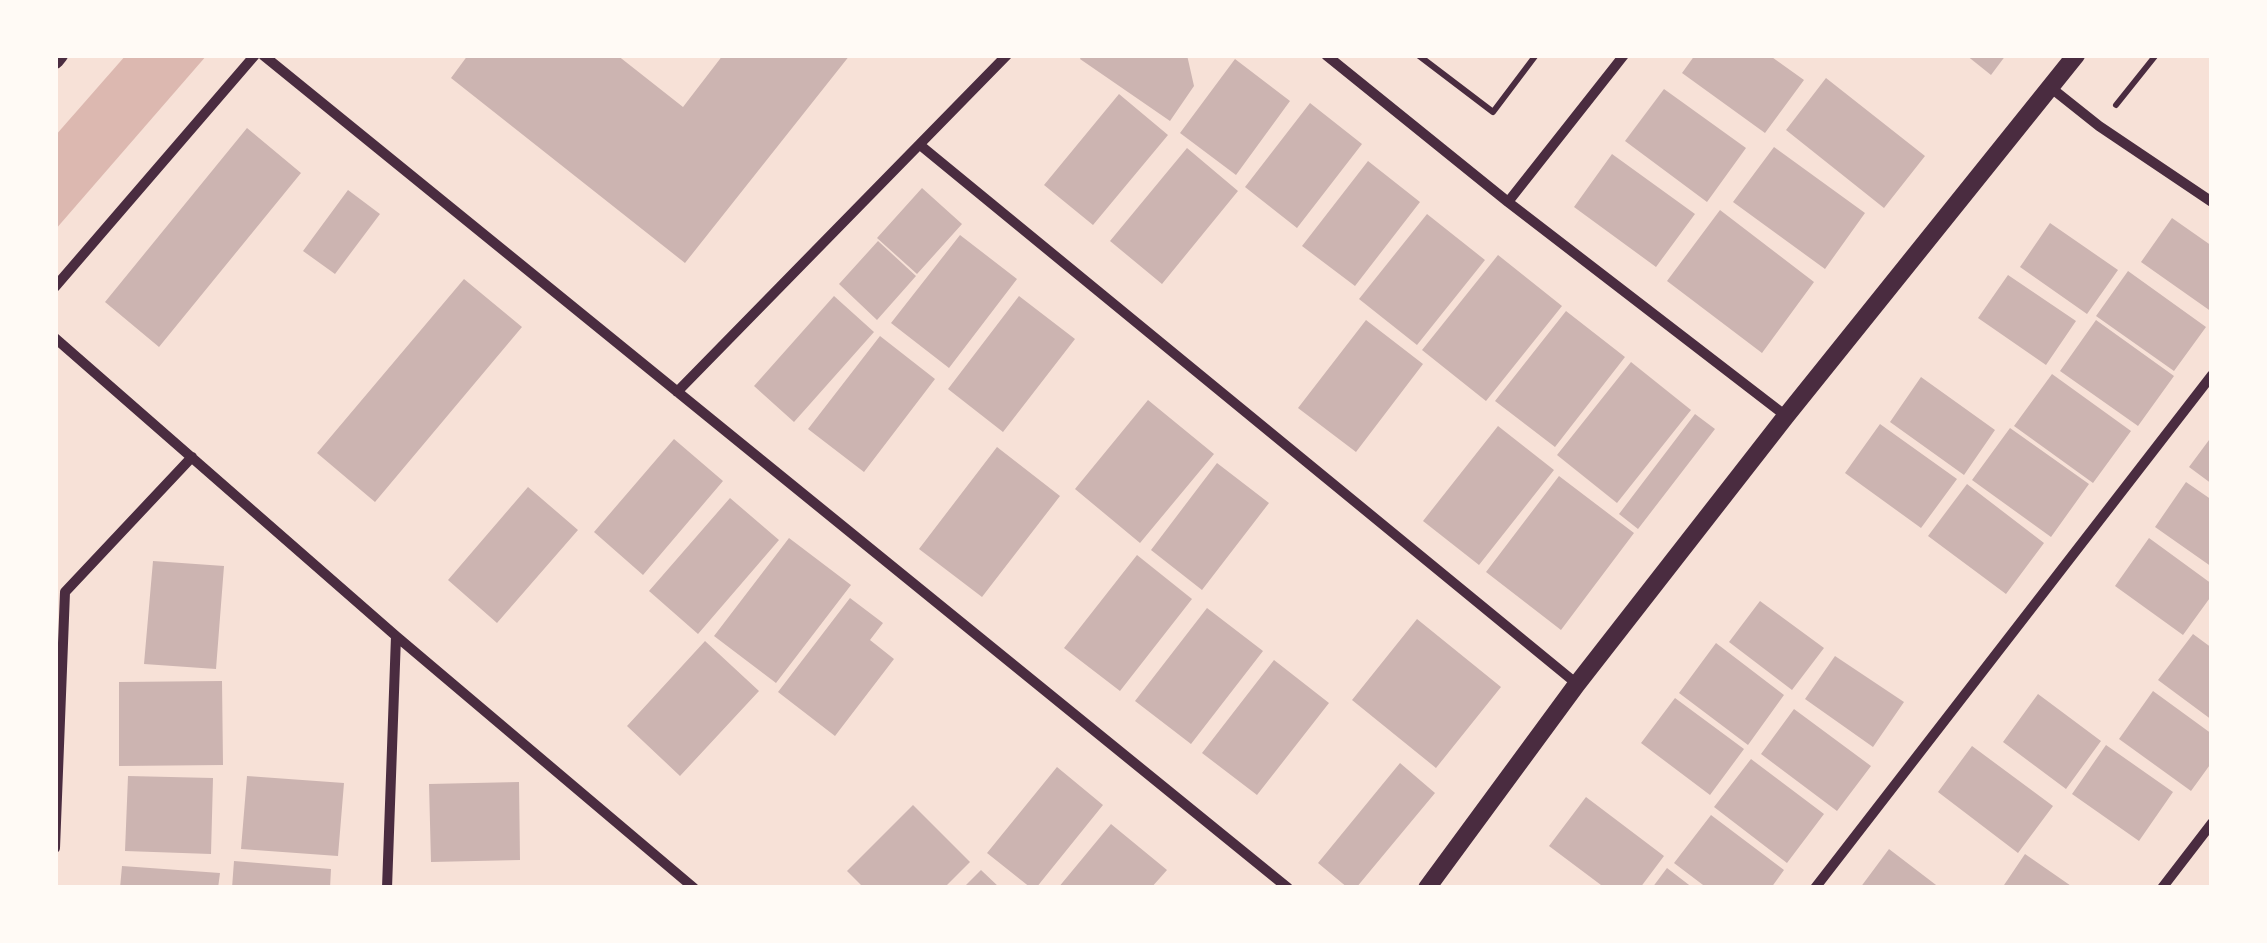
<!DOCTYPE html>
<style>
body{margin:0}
#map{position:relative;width:2267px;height:943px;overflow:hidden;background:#f7e1d7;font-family:Bitter,serif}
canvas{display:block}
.frame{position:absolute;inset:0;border:58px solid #fffaf5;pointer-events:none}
</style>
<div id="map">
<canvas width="2267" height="943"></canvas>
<div class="frame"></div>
</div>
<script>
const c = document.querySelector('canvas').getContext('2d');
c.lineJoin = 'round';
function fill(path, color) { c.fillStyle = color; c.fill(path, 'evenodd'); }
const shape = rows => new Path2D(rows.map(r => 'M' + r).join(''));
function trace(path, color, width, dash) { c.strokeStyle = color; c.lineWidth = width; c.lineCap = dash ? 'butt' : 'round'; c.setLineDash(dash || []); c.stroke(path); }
const water = shape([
 [126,55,207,55,55,230,55,136]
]);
const building = shape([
 [468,55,617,55,683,107,723,55,850,55,685,263,451,78],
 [1082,55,1187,55,1194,86,1170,121,1080,59],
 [1695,55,1769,55,1804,80,1765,133,1682,73],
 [1966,55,2006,55,1991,75],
 [1235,59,1290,101,1236,175,1180,133],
 [1826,78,1925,156,1884,208,1786,130],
 [1664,89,1746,148,1707,202,1625,141],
 [1119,94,1168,135,1093,225,1044,185],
 [1310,103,1362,144,1297,228,1245,187],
 [247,128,301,173,159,347,105,302],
 [1774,147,1865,213,1825,269,1733,202],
 [1187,148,1238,191,1162,284,1110,241],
 [1612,154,1695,214,1656,267,1574,207],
 [1368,161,1420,202,1355,286,1302,246],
 [922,188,962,224,917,274,877,238],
 [348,190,380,214,335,274,303,251],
 [1720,210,1814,282,1762,353,1667,281],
 [1427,214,1485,260,1417,345,1359,299],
 [2172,218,2212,246,2212,312,2141,262],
 [2050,223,2118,270,2087,314,2020,267],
 [960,235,1017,279,949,368,891,323],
 [878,241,916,276,877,320,839,284],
 [1498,255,1562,306,1486,401,1422,350],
 [2128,271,2206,327,2174,371,2096,316],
 [2008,275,2076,321,2046,365,1978,318],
 [464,279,522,327,375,502,317,453],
 [834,296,874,332,794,422,754,386],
 [1019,296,1075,339,1003,432,948,389],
 [1566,311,1625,357,1555,447,1495,401],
 [1366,320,1423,364,1356,452,1298,408],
 [2096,320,2174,376,2138,426,2060,371],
 [880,336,935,379,864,472,808,429],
 [1631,362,1691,410,1617,503,1557,455],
 [2052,374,2131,431,2093,483,2014,426],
 [1921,377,1995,430,1964,475,1890,422],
 [1148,400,1214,454,1140,543,1075,489],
 [1695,414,1715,429,1638,529,1619,514],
 [1880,424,1957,479,1921,528,1845,473],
 [1498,426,1554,470,1479,565,1423,521],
 [2010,428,2089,484,2051,537,1972,480],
 [2212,436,2212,484,2189,467],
 [674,439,723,481,643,575,594,532],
 [997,447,1060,496,982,597,919,549],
 [1217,463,1269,503,1202,590,1151,550],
 [1559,476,1634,533,1561,630,1486,572],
 [2186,482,2212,500,2212,567,2155,527],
 [1967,484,2044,543,2006,594,1928,536],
 [528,487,578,530,497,623,448,580],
 [730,498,779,540,698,634,649,591],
 [789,538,851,585,776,683,714,636],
 [2149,538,2212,584,2212,595,2183,635,2115,586],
 [1137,555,1192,599,1120,691,1064,648],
 [153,561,224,566,216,669,144,664],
 [850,598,883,623,870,640,894,659,835,736,778,692],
 [1760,601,1824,648,1792,690,1729,642],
 [1207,608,1263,651,1191,744,1135,701],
 [1417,619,1501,687,1436,768,1352,700],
 [2193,634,2212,648,2212,720,2158,680],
 [705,641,759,691,680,776,627,726],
 [1716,643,1784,695,1748,745,1679,693],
 [1835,656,1904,702,1873,747,1805,699],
 [1274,660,1329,703,1257,795,1202,753],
 [222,681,223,765,119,766,119,682],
 [2153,691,2212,734,2212,762,2191,791,2119,739],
 [2038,694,2101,741,2066,789,2003,742],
 [1675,698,1744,749,1710,795,1641,743],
 [1794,709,1871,766,1837,811,1761,754],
 [2106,745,2173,792,2139,841,2072,794],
 [1972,746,2053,806,2018,853,1938,792],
 [1751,759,1824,814,1787,863,1714,807],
 [1400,763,1435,793,1356,888,1348,888,1318,863],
 [1057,767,1103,805,1036,888,1031,888,987,853],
 [128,776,213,778,211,854,125,851],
 [247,776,344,783,338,856,241,849],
 [519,782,520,860,431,862,429,784],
 [1586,797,1664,856,1640,888,1605,888,1549,846],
 [913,805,970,862,944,888,864,888,847,871],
 [1711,815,1784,870,1771,888,1707,888,1674,863],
 [1111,824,1167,870,1151,888,1058,888],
 [1889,849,1940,888,1860,888],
 [2025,854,2074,888,2002,888],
 [234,861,331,869,330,888,232,888],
 [122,866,220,873,218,888,120,888],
 [1667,868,1693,888,1652,888],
 [981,870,1000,888,963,888]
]);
const path = shape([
 [1418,55,1493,112,1536,55],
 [2116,105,2156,55]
]);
const minor = shape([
 [263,55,1288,888],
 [1326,55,1508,202,1786,416],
 [2050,87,2099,126,2212,202],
 [920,145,1577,684],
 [1508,202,1624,55],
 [55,287,255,55],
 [55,338,396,636,694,888],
 [677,392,1007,55],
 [55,848,65,592,192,457],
 [387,888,396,636],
 [1815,888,2212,375],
 [2162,888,2212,823]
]);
const tertiary = shape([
 [55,60,59,55],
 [1427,888,1577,684,1786,416,2076,55]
]);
fill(water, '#dcb8b0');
fill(building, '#ccb4b1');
trace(path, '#4a2c40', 6);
trace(minor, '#4a2c40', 10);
trace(tertiary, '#4a2c40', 18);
</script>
